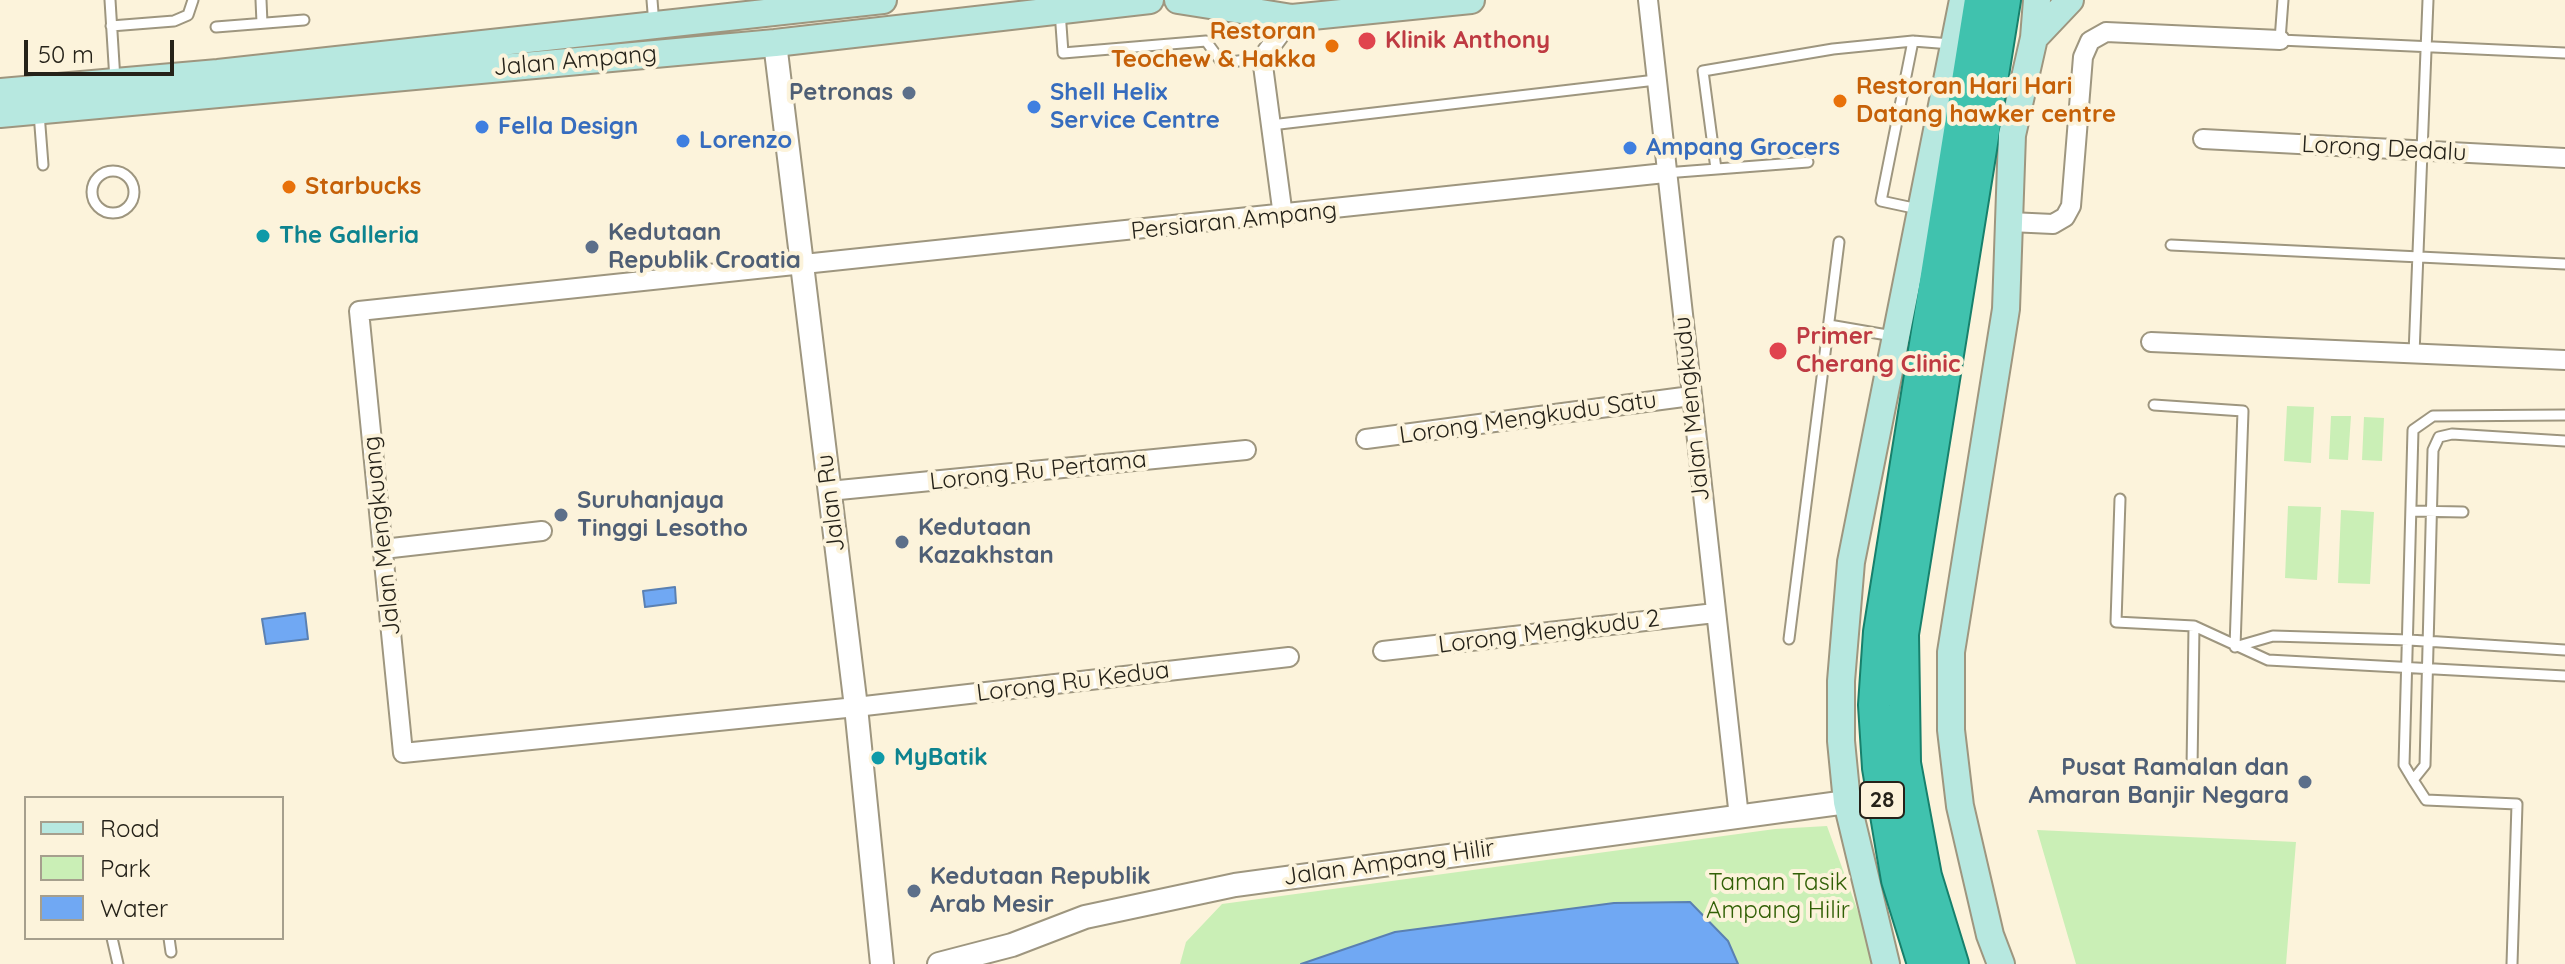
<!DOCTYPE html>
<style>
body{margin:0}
#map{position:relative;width:2565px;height:964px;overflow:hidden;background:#fcf3db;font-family:Quicksand,sans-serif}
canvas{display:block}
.legend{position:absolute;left:24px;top:796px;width:260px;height:144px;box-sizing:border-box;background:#fcf3db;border:2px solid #a69f8d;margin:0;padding:10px 14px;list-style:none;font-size:24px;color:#252219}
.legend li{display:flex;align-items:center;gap:16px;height:40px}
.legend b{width:40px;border:2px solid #a69f8d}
.scale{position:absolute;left:24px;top:40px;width:150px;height:36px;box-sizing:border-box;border:4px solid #252219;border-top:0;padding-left:10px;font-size:24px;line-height:28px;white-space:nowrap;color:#252219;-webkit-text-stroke:6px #fcf3db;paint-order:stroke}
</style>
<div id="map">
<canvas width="2565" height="964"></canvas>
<ul class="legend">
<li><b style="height:10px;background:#b7e8e0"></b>Road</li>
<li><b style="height:22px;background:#caefb6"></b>Park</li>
<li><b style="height:22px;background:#70a8f3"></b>Water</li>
</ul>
<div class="scale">50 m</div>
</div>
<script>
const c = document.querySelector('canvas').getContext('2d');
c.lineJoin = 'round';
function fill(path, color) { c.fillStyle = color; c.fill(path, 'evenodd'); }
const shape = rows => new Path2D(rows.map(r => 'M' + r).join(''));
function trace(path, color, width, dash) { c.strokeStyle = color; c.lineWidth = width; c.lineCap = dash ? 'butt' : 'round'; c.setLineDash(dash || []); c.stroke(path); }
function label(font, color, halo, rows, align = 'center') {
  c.font = font + ' Quicksand,sans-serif'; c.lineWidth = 8; c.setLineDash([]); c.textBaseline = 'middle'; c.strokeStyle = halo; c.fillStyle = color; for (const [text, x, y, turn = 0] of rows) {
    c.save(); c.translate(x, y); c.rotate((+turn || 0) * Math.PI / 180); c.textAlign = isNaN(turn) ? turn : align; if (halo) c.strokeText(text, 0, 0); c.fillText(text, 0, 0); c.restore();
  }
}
const green = shape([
 [2287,406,2314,407,2311,463,2284,461],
 [2331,416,2351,416,2348,460,2329,459],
 [2364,417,2384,418,2382,461,2362,460],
 [2288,506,2321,507,2317,580,2285,578],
 [2341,510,2374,512,2370,584,2338,583],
 [1827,826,1877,964,1180,964,1186,942,1222,904,1775,829],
 [2037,830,2296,842,2286,964,2076,964]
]);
const water = shape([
 [675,587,676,603,645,607,643,591,675,587],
 [305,613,308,639,266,644,262,619,305,613],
 [1690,902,1728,941,1738,964,1301,964,1395,932,1614,903,1690,902]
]);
const service = shape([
 [110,0,115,80],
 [261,0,262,23],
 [652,0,654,25],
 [2283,0,2280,40,2565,53],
 [1060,11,1063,53,1206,41,1222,63,1262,58],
 [111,26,174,21,188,15,193,0],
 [216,27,304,20],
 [1913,41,1881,201,1918,209],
 [39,113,43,165],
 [1271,125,1656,80],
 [1716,169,1703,71,1833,49,1913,41,1951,44],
 '92 192a21 21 0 1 1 42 0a21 21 0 1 1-42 0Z',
 [1665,173,1808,162],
 [2171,245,2565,264],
 [1829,325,1893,336],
 [2414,354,2428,0],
 [2154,405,2243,411,2235,647],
 [2565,415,2433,416,2413,430,2404,765,2413,780,2425,765,2433,450,2439,437,2452,434,2565,441],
 [2120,499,2116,622,2194,626,2268,660,2565,676],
 [2412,511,2463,512],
 [1789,639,1839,242],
 [2235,647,2273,636,2409,640,2565,650],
 [2192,769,2194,626],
 [2413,780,2426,800,2517,804,2512,964],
 [112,938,118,964],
 [169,938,171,952]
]);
const minor = shape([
 [1648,0,1739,817],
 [2203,139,2565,158],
 [1283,216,1262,58,1292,18],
 [2010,222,2053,224,2065,217,2071,206,2083,57,2090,41,2106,32,2280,40],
 [2151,342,2565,360],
 [1366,439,1691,396],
 [829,491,1246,450],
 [383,549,542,531],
 [1383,651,1715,613],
 [1289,657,856,707,403,753,359,311,1665,173]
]);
const tertiary = shape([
 [775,43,856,707,882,964],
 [939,964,1012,945,1085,917,1235,885,1847,802]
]);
const secondary = shape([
 [1178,0,1292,18,1471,0],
 [2034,38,2070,0],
 [0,92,218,73,883,0],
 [0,114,775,43,1150,0],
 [1886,964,1847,802,1841,741,1841,681,1851,562,1963,0],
 [2001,964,1990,935,1960,806,1951,730,1951,652,2006,309,2012,135,2034,38,2037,0]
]);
const trunk = shape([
 [1923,964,1897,880,1878,768,1874,705,1879,632,1980,0],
 [1953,964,1926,876,1905,763,1903,634,2005,0]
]);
const markers = [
 [1367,41,10,"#e0444e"],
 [1332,46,8,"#e8710a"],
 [909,93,8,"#5c6f8a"],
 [1840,101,8,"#e8710a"],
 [1034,107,8,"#3f7fe0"],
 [482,127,8,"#3f7fe0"],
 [683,141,8,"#3f7fe0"],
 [1630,148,8,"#3f7fe0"],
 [289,187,8,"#e8710a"],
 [263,236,8,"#0f9aa8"],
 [592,247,8,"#5c6f8a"],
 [1778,351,10,"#e0444e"],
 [561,515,8,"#5c6f8a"],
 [902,542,8,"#5c6f8a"],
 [878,758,8,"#0f9aa8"],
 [2305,782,8,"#5c6f8a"],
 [914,891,8,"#5c6f8a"]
];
const shields = [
 [1882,800,44]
];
const shieldNames = [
 ["28",1882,800]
];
const foodNames = [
 ["Restoran",1316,32,"right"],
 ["Teochew & Hakka",1316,60,"right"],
 ["Restoran Hari Hari",1856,87],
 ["Datang hawker centre",1856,115],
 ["Starbucks",305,187]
];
const healthNames = [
 ["Klinik Anthony",1385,41],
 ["Primer",1796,337],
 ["Cherang Clinic",1796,365]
];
const streetNames = [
 ["Jalan Ampang",575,61,-5],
 ["Lorong Dedalu",2384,149,3],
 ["Persiaran Ampang",1234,221,-6],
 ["Jalan Mengkudu",1692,409,-96],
 ["Lorong Mengkudu Satu",1528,418,-8],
 ["Lorong Ru Pertama",1038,471,-6],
 ["Jalan Ru",831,503,-97],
 ["Jalan Mengkuang",382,536,-96],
 ["Lorong Mengkudu 2",1549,632,-7],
 ["Lorong Ru Kedua",1073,682,-7],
 ["Jalan Ampang Hilir",1389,863,-8]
];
const serviceNames = [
 ["Petronas",893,93,"right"],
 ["Kedutaan",608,233],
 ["Republik Croatia",608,261],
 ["Suruhanjaya",577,501],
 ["Tinggi Lesotho",577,529],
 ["Kedutaan",918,528],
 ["Kazakhstan",918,556],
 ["Pusat Ramalan dan",2289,768,"right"],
 ["Amaran Banjir Negara",2289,796,"right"],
 ["Kedutaan Republik",930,877],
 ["Arab Mesir",930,905]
];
const shopNames = [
 ["Shell Helix",1050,93],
 ["Service Centre",1050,121],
 ["Fella Design",498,127],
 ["Lorenzo",699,141],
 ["Ampang Grocers",1646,148]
];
const cultureNames = [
 ["The Galleria",279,236],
 ["MyBatik",894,758]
];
const parkNames = [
 ["Taman Tasik",1778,883],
 ["Ampang Hilir",1778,911]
];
fill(green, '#caefb6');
fill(water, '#70a8f3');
trace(water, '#5a80b2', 2);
trace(service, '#9e967f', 13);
trace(minor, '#9e967f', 22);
trace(tertiary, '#9e967f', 26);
trace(secondary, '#9e967f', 30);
trace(trunk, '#17806c', 34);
trace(service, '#fff', 9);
trace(minor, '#fff', 18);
trace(tertiary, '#fff', 22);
trace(secondary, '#b7e8e0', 26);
trace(trunk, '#40c2ae', 30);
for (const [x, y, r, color] of markers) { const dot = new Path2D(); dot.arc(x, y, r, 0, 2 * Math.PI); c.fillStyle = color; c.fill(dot); trace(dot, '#fcf3db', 3); }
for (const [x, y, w] of shields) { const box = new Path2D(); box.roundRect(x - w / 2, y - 18, w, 36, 6); c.fillStyle = '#fcf3db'; c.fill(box); trace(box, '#252219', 2); }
label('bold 22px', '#252219', null, shieldNames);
label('bold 24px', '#c56008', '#fcf3db', foodNames, 'left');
label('bold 24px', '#be3a42', '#fcf3db', healthNames, 'left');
label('24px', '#252219', '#fcf3db', streetNames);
label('bold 24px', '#4e5e75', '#fcf3db', serviceNames, 'left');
label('bold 24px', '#366cbe', '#fcf3db', shopNames, 'left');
label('bold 24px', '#0d838f', '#fcf3db', cultureNames, 'left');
label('24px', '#316006', '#fcf3db', parkNames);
</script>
